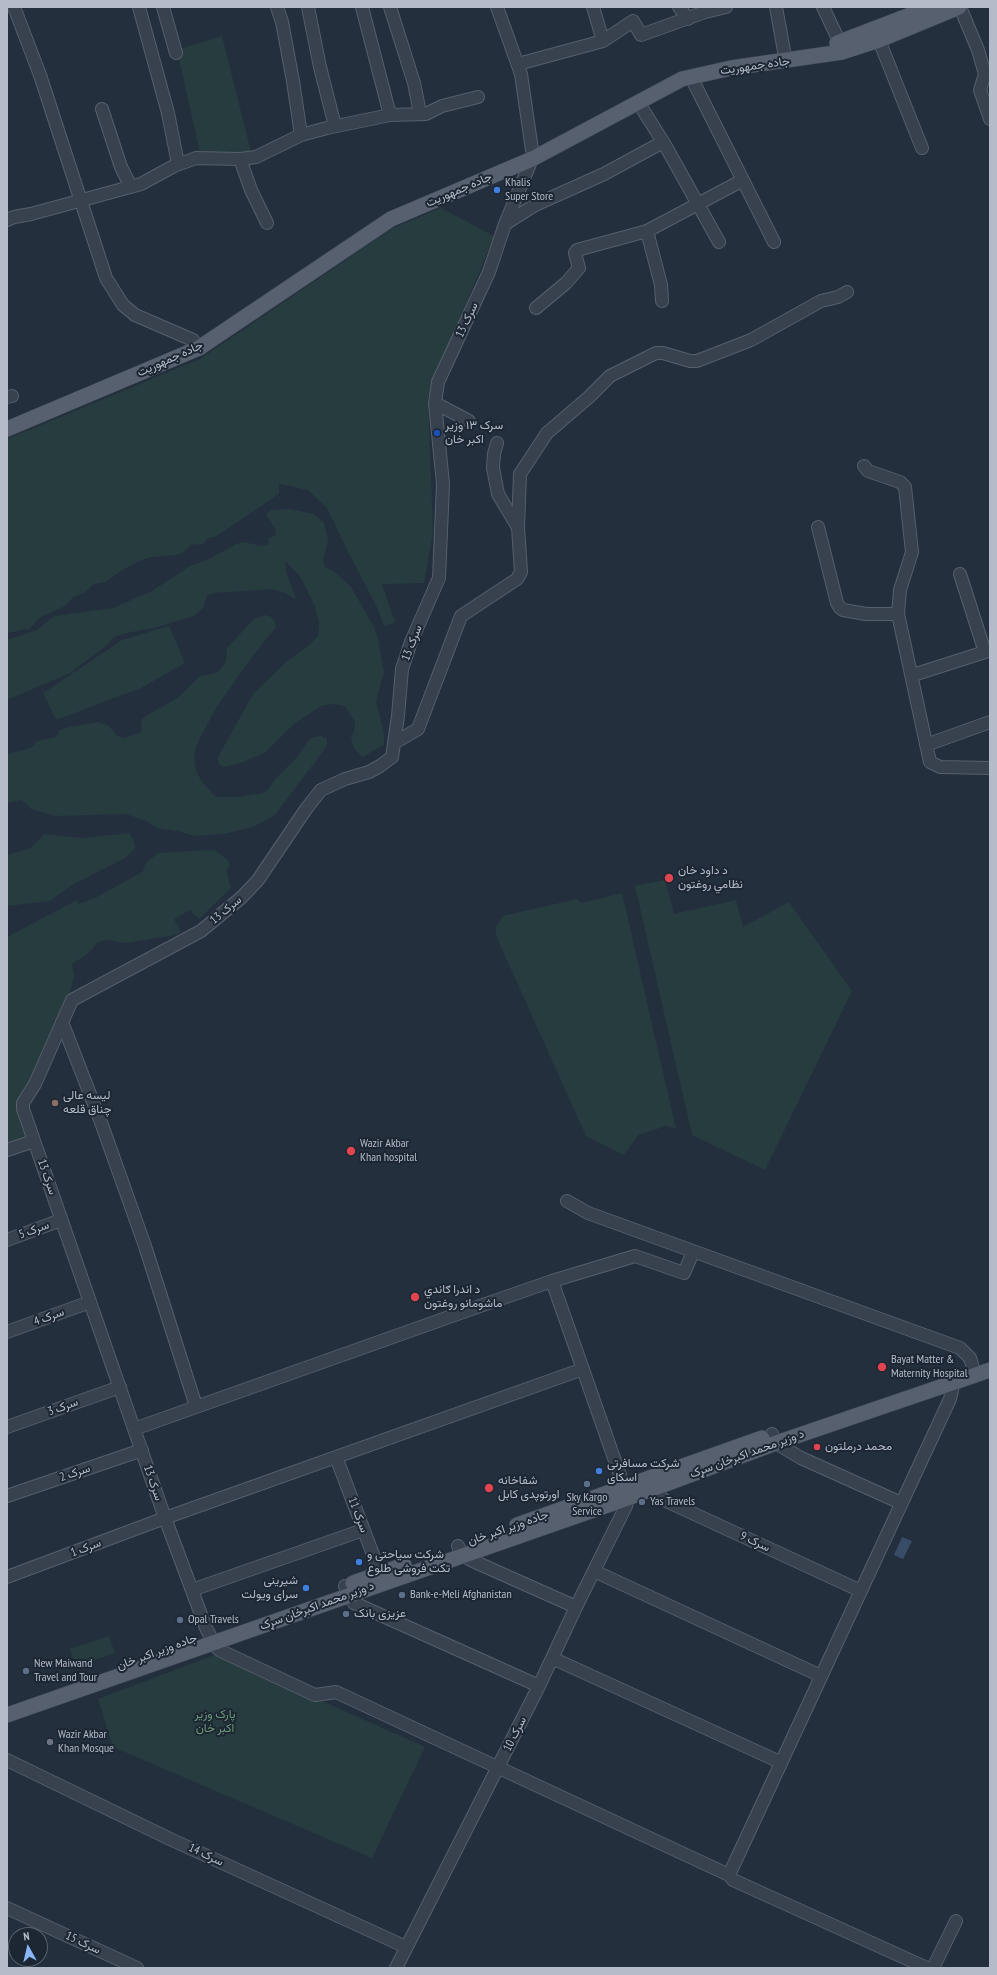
<!DOCTYPE html>
<meta charset="utf-8">
<style>
body{margin:0}
#map{position:relative;width:997px;height:1975px;overflow:hidden;background:#242f3e;font-family:"PT Sans Narrow",sans-serif}
canvas{display:block}
.frame{position:absolute;inset:0;border:8px solid #b4bcc9;pointer-events:none}
.north{position:absolute;left:8px;top:1927px;width:40px;height:40px;box-sizing:border-box;background:#1d2633;border:1px solid #59626f;border-radius:50%;rotate:352deg;font-size:11px;font-weight:700;line-height:16px;text-align:center;color:#b4bcc9}
.north::after{content:'';display:block;margin:auto;width:14px;height:18px;background:#8ab4f8;clip-path:polygon(50% 0,100% 100%,50% 72%,0 100%)}
</style>
<div id="map">
<canvas width="997" height="1975"></canvas>
<div class="frame"></div>
<div class="north">N</div>
</div>
<script>
const c = document.querySelector('canvas').getContext('2d');
c.lineJoin = 'round';
function fill(path, color) { c.fillStyle = color; c.fill(path, 'evenodd'); }
const shape = rows => new Path2D(rows.map(r => 'M' + r).join(''));
function trace(path, color, width, dash) { c.strokeStyle = color; c.lineWidth = width; c.lineCap = dash ? 'butt' : 'round'; c.setLineDash(dash || []); c.stroke(path); }
function label(font, color, halo, rows, align = 'center') {
  c.font = font + ' "PT Sans Narrow",Vazirmatn,sans-serif'; c.lineWidth = 4; c.setLineDash([]); c.textBaseline = 'middle'; c.strokeStyle = halo; c.fillStyle = color; for (const [text, x, y, turn = 0] of rows) {
    c.save(); c.translate(x, y); c.rotate((+turn || 0) * Math.PI / 180); c.textAlign = isNaN(turn) ? turn : align; if (halo) c.strokeText(text, 0, 0); c.fillText(text, 0, 0); c.restore();
  }
}
const green = shape([
 [222,36,251,152,228,156,200,153,177,50],
 [441,208,494,236,428,396,433,533,424,583,382,584,395,622,384,626,377,607,348,552,327,508,308,490,279,484,279,494,215,537,208,538,204,543,198,545,192,544,182,553,176,555,151,557,139,561,121,571,106,582,94,584,85,592,73,597,65,606,41,617,29,629,7,633,7,439,200,359,393,228],
 [289,509,314,514,324,523,328,541,323,560,325,567,336,573,351,587,374,627,378,639,384,672,376,702,384,733,384,745,362,757,354,748,351,738,355,728,355,722,345,706,333,704,321,706,294,724,266,752,241,763,223,767,218,763,218,757,253,694,286,662,308,646,318,636,319,624,315,606,300,576,285,561,287,574,296,599,283,592,271,589,213,593,207,595,204,607,194,616,158,627,126,633,114,637,105,647,70,673,7,700,7,640,37,630,54,616,113,608,152,591,190,566,209,559,236,544,243,542,262,546,268,544,269,538,275,535,276,530,266,515,270,510],
 [265,615,271,617,275,622,276,627,249,661,216,708,196,746,194,759,196,771,202,782,216,797,237,797,263,793,268,790,275,779,298,756,309,740,314,737,320,736,327,738,327,744,324,750,274,816,253,827,223,834,194,836,182,832,157,828,146,821,126,814,55,816,31,809,22,800,10,802,7,804,7,754,31,748,37,741,56,737,59,731,65,728,97,722,109,726,117,736,124,738,142,732,141,720,146,716,179,697,200,676,218,672,226,662,227,648,254,619],
 [169,626,185,663,141,688,56,720,43,693,122,640],
 [130,833,135,844,134,850,125,858,72,885,50,901,7,906,7,855,31,848,44,834,82,838],
 [210,850,216,851,228,860,230,866,226,870,231,888,199,919,190,910,174,919,181,932,176,935,125,943,107,940,101,941,97,943,89,953,72,964,74,976,70,994,28,1087,18,1099,17,1109,27,1137,7,1145,7,937,77,900,79,904,97,897,142,872,148,861,158,853],
 [665,880,674,914,736,900,743,927,789,902,852,991,765,1170,692,1135,635,886],
 [622,893,676,1129,666,1126,638,1135,624,1155,586,1136,497,938,495,927,503,916,577,899,581,903],
 [109,1636,115,1653,66,1670,64,1664,74,1661,70,1649],
 [217,1654,425,1747,372,1858,113,1747,98,1699]
]);
const water = shape([
 [902,1537,912,1541,903,1559,894,1555]
]);
const minor = shape([
 [14,7,40,75,106,278,123,305,135,315,193,340],
 [139,7,168,113,178,164],
 [163,7,176,53],
 [277,7,282,22,293,81,301,135],
 [308,7,320,67,335,126],
 [362,7,390,115],
 [390,7,414,83,420,113],
 [497,7,521,74,532,150],
 [593,7,603,41],
 [679,7,688,19],
 [776,7,784,51],
 [823,7,840,43],
 [960,7,978,50,985,74,980,90,990,119],
 [879,40,922,148],
 [518,64,603,41,633,21,641,35,705,12,726,7],
 [691,77,774,242],
 [638,102,665,145,719,242],
 [102,109,121,167,131,187],
 [240,159,251,190,267,223],
 [532,159,505,224,489,272,438,382,435,403,443,484,439,578,411,642,402,669,398,716,392,757,380,766,369,772,345,779,321,790,306,809,258,880,242,897,201,931,72,1000,35,1084,23,1103,23,1109,165,1518,206,1628,216,1647,221,1651,315,1695,336,1692,729,1875,733,1880,927,1968],
 [7,220,14,217,31,214,141,184,174,166,196,158,240,159,256,157,301,135,327,128,390,115,426,114,442,106,478,97],
 [505,224,535,205,604,174,663,142],
 [647,231,661,285,662,301],
 [536,308,566,283,579,268,575,253,577,250,647,231,743,180],
 [7,397,12,396],
 [435,403,469,421],
 [497,443,494,454,493,468,498,494,517,526],
 [864,466,868,471,900,482,905,487,912,552,900,590,898,614,930,762,940,767,990,768],
 [818,527,837,603,840,608,843,610,866,614,898,614],
 [913,675,985,652,960,574],
 [394,743,418,729,461,616,517,579,521,572,518,527,520,474,547,433,589,397,610,376,656,353,663,353,690,361,697,361,751,340,821,301,838,297,847,292],
 [926,745,990,722],
 [62,1022,102,1125,145,1246,196,1406],
 [7,1150,34,1141],
 [567,1201,588,1213,960,1348,970,1358,975,1374],
 [7,1240,61,1220],
 [7,1332,90,1302],
 [7,1427,120,1387],
 [134,1429,480,1306,552,1281,635,1256,684,1273,693,1252],
 [772,1434,776,1443,801,1458,901,1503],
 [336,1457,380,1573],
 [650,1482,652,1489,664,1500,861,1591],
 [7,1496,142,1450],
 [458,1546,462,1555,473,1561,576,1607],
 [594,1571,821,1676],
 [7,1577,165,1518,583,1369],
 [345,1586,354,1603,539,1686],
 [192,1590,363,1530],
 [552,1658,780,1762],
 [7,1760,170,1839,406,1947],
 [729,1875,950,1399,954,1381],
 [7,1908,137,1968],
 [396,1968,539,1686,576,1607,626,1506,628,1498,552,1281],
 [933,1968,956,1921]
]);
const major = shape([
 [837,43,931,7],
 [7,429,199,348,391,219,532,159,682,79,731,68,842,52,879,40,959,7],
 [517,1525,762,1438],
 [353,1583,404,1565],
 [7,1715,628,1498,776,1443,990,1370]
]);
const markers = [
 [497,190,4,"#3f7fe0"],
 [437,433,4,"#1a4fb4"],
 [669,878,5,"#e0444e"],
 [55,1103,4,"#8d6e63"],
 [351,1151,5,"#e0444e"],
 [415,1297,5,"#e0444e"],
 [882,1367,5,"#e0444e"],
 [817,1447,4,"#e0444e"],
 [599,1471,4,"#3f7fe0"],
 [587,1484,4,"#5c6f8a"],
 [489,1488,5,"#e0444e"],
 [642,1502,4,"#5c6f8a"],
 [359,1562,4,"#3f7fe0"],
 [306,1588,4,"#3f7fe0"],
 [402,1595,4,"#5c6f8a"],
 [346,1614,4,"#5c6f8a"],
 [180,1620,4,"#5c6f8a"],
 [26,1671,4,"#5c6f8a"],
 [50,1742,4,"#6b7280"]
];
const streetNames = [
 ["جاده جمهوریت",755,66,-8],
 ["جاده جمهوریت",459,190,-23],
 ["سرک 13",467,320,-65],
 ["جاده جمهوریت",170,359,-24],
 ["سرک 13",412,643,-69],
 ["سرک 13",226,910,-40],
 ["سرک 13",47,1177,71],
 ["سرک 5",34,1230,-20],
 ["سرک 4",49,1317,-20],
 ["سرک 3",63,1407,-20],
 ["د وزیر محمد اکبرخان سړک",747,1454,-20],
 ["سرک 2",75,1473,-19],
 ["سرک 13",153,1483,71],
 ["سرک 11",358,1515,69],
 ["جاده وزیر اکبر خان",508,1528,-19],
 ["سرک 9",755,1542,25],
 ["سرک 1",86,1548,-21],
 ["د وزیر محمد اکبرخان سړک",317,1606,-20],
 ["جاده وزیر اکبر خان",157,1652,-20],
 ["سرک 10",515,1734,-63],
 ["سرک 14",206,1855,25],
 ["سرک 15",83,1943,25]
];
const poiNames = [
 ["Khalis",505,183],
 ["Super Store",505,197],
 ["سرک ۱۳ وزیر",445,426],
 ["اکبر خان",445,440],
 ["د داود خان",678,871],
 ["نظامي روغتون",678,885],
 ["لیسه عالی",63,1096],
 ["چناق قلعه",63,1110],
 ["Wazir Akbar",360,1144],
 ["Khan hospital",360,1158],
 ["د اندرا ګاندي",424,1290],
 ["ماشومانو روغتون",424,1304],
 ["Bayat Matter &",891,1360],
 ["Maternity Hospital",891,1374],
 ["محمد درملتون",825,1447],
 ["شرکت مسافرتی",607,1464],
 ["اسکای",607,1478],
 ["شفاخانه",498,1481],
 ["اورتوپدی کابل",498,1495],
 ["Sky Kargo",587,1498,"center"],
 ["Service",587,1512,"center"],
 ["Yas Travels",650,1502],
 ["شرکت سیاحتی و",367,1555],
 ["تکت فروشی طلوع",367,1569],
 ["شیرینی",298,1581,"right"],
 ["سرای ویولت",298,1595,"right"],
 ["Bank-e-Meli Afghanistan",410,1595],
 ["عزیزی بانک",354,1614],
 ["Opal Travels",188,1620],
 ["New Maiwand",34,1664],
 ["Travel and Tour",34,1678],
 ["Wazir Akbar",58,1735],
 ["Khan Mosque",58,1749]
];
const parkNames = [
 ["پارک وزیر",215,1715],
 ["اکبر خان",215,1729]
];
fill(green, '#263c3f');
fill(water, '#394c67');
trace(minor, '#565f6c', 14);
trace(major, '#414a57', 16);
trace(minor, '#38414e', 12);
trace(major, '#56606e', 15);
for (const [x, y, r, color] of markers) { const dot = new Path2D(); dot.arc(x, y, r, 0, 2 * Math.PI); c.fillStyle = color; c.fill(dot); trace(dot, '#1d2633', 1.5); }
label('12px', '#b4bcc9', '#1d2633', streetNames);
label('12px', '#b4bcc9', '#1d2633', poiNames, 'left');
label('12px', '#6b9a76', '#1d2633', parkNames);
</script>
